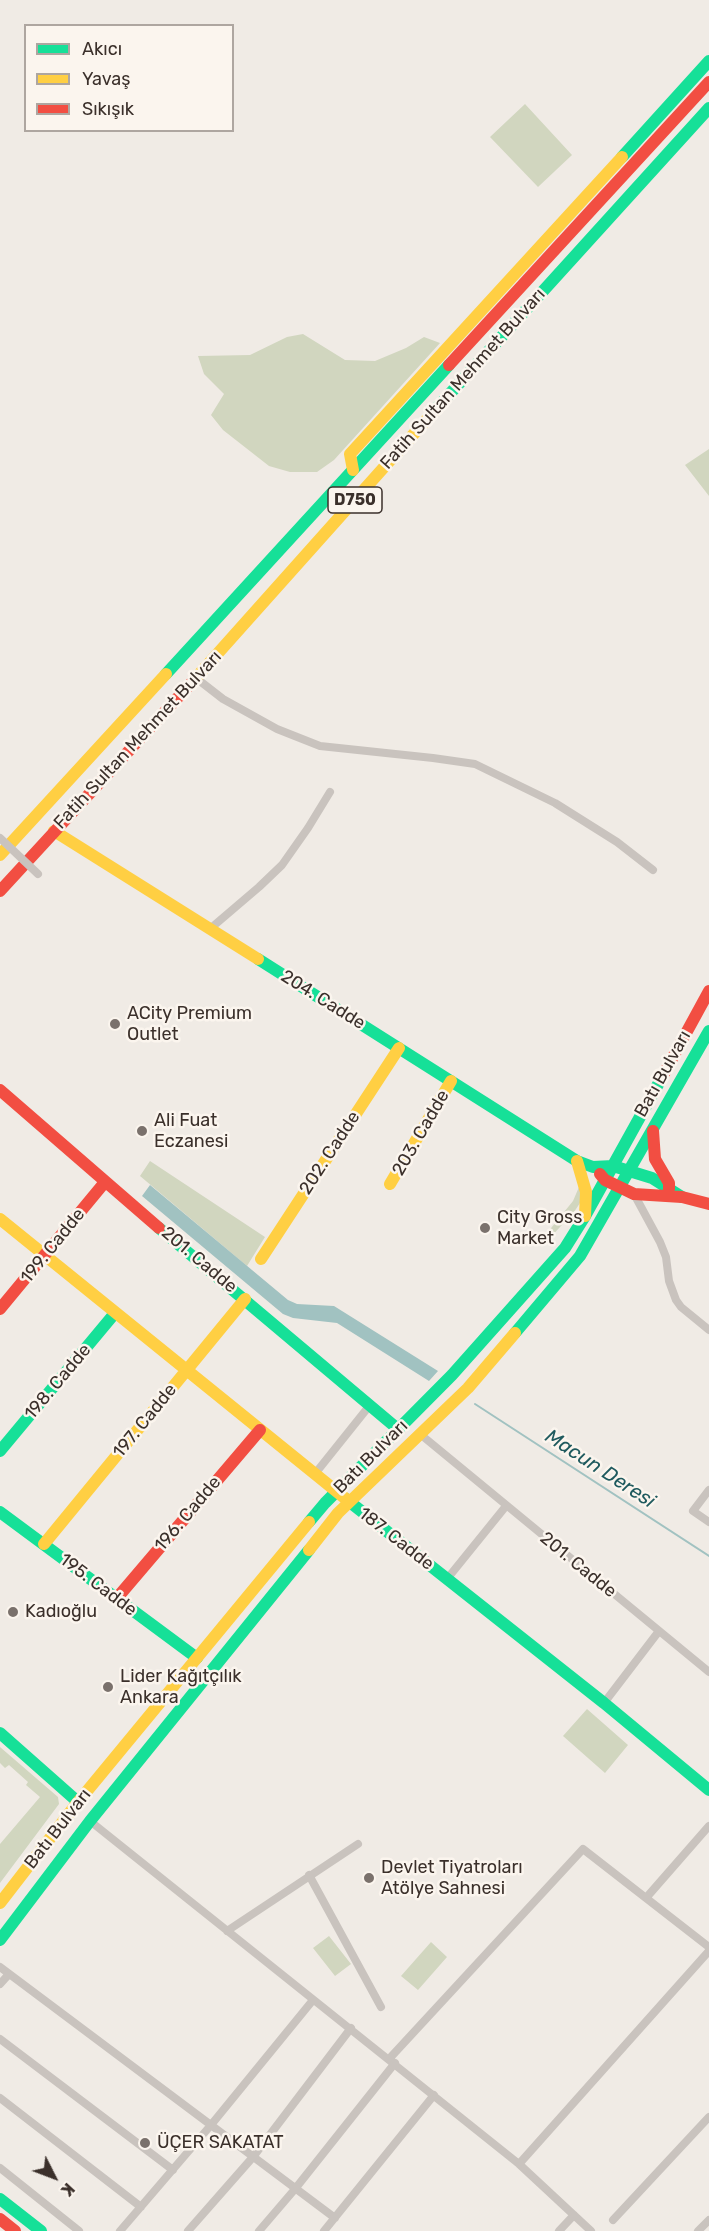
<!DOCTYPE html>
<meta charset="utf-8">
<style>
body{margin:0}
#map{position:relative;width:709px;height:2231px;overflow:hidden;background:#f0ebe5;font-family:Rubik,sans-serif}
canvas{display:block}
.legend{position:absolute;left:24px;top:24px;width:210px;height:108px;box-sizing:border-box;background:#fbf5ee;border:2px solid #aea6a0;margin:0;padding:8px 10px;list-style:none;font-size:18px;color:#3b302b}
.legend li{display:flex;align-items:center;gap:12px;height:30px}
.legend b{width:30px;border:2px solid #aea6a0}
.north{position:absolute;left:24px;top:2147px;width:60px;height:60px;-webkit-text-stroke:4px #fbf5ee;paint-order:stroke;rotate:132deg;font-size:16px;font-weight:700;line-height:24px;text-align:center;color:#3b302b}
.north::after{content:'';display:block;margin:auto;width:21px;height:27px;background:#3b302b;clip-path:polygon(50% 0,100% 100%,50% 72%,0 100%)}
</style>
<div id="map">
<canvas width="709" height="2231"></canvas>
<ul class="legend">
<li><b style="height:8px;background:#16e098"></b>Akıcı</li>
<li><b style="height:8px;background:#ffcf43"></b>Yavaş</li>
<li><b style="height:8px;background:#f24e42"></b>Sıkışık</li>
</ul>
<div class="north">K</div>
</div>
<script>
const c = document.querySelector('canvas').getContext('2d');
c.lineJoin = 'round';
function fill(path, color) { c.fillStyle = color; c.fill(path, 'evenodd'); }
const shape = rows => new Path2D(rows.map(r => 'M' + r).join(''));
function trace(path, color, width, dash) { c.strokeStyle = color; c.lineWidth = width; c.lineCap = dash ? 'butt' : 'round'; c.setLineDash(dash || []); c.stroke(path); }
function label(font, color, halo, rows, align = 'center') {
  c.font = font + ' Rubik,sans-serif'; c.lineWidth = 5; c.setLineDash([]); c.textBaseline = 'middle'; c.strokeStyle = halo; c.fillStyle = color; for (const [text, x, y, turn = 0] of rows) {
    c.save(); c.translate(x, y); c.rotate((+turn || 0) * Math.PI / 180); c.textAlign = isNaN(turn) ? turn : align; if (halo) c.strokeText(text, 0, 0); c.fillText(text, 0, 0); c.restore();
  }
}
const green = shape([
 [525,104,572,155,538,187,490,137],
 [303,334,345,360,375,361,406,348,424,337,440,343,334,460,317,472,290,472,269,466,223,430,211,415,224,394,204,374,198,356,250,355,287,337],
 [709,449,709,496,685,465],
 [150,1161,265,1237,247,1266,140,1176],
 [579,1187,582,1189,580,1203,574,1212,547,1241,543,1238,573,1201],
 [587,1709,628,1745,605,1773,563,1736],
 [0,1747,58,1797,59,1804,0,1883,0,1844,40,1797,26,1785,28,1782,9,1765,5,1768,0,1763],
 [329,1936,351,1964,335,1976,313,1948],
 [431,1942,447,1957,418,1990,401,1976]
]);
const water = shape([
 [150,1185,288,1300,297,1304,334,1306,438,1371,429,1381,337,1323,293,1318,283,1314,142,1196]
]);
const stream = shape([
 [475,1404,709,1556]
]);
const street = shape([
 [196,678,223,699,277,729,320,746,433,758,475,764,555,803,617,842,653,870],
 [211,928,259,887,282,865,308,828,330,792],
 [634,1194,660,1242,666,1257,669,1281,676,1300,681,1307,709,1330],
 [420,1434,709,1672],
 [314,1475,370,1405],
 [709,1490,693,1511,709,1522],
 [447,1579,506,1506],
 [604,1703,659,1631],
 [90,1821,519,2164,591,2231],
 [309,1875,381,2007],
 [646,1898,709,1826],
 [227,1931,358,1844],
 [0,1967,335,2218],
 [0,1984,9,1974],
 [0,2039,173,2170],
 [389,2059,583,1849,709,1947],
 [0,2098,141,2207],
 [519,2164,709,1951],
 [0,2168,79,2231],
 [613,2220,709,2117],
 [120,2231,211,2125,313,2000],
 [188,2231,253,2157,351,2028],
 [259,2231,295,2189,395,2063],
 [324,2231,434,2095],
 [559,2231,574,2215],
 [698,2231,709,2220]
]);
const fast = shape([
 [622,157,709,61],
 [436,409,709,108],
 [166,674,449,365],
 [258,959,577,1161,593,1167,613,1166,652,1178,682,1197],
 [159,1228,399,1430],
 [515,1333,580,1256,709,1031],
 [0,1451,115,1313],
 [346,1499,604,1703,709,1790],
 [0,1512,197,1658],
 [309,1522,325,1503,452,1375,565,1248,585,1216,661,1079],
 [0,1733,78,1802],
 [0,1940,90,1821,309,1550],
 [0,2199,41,2231]
]);
const slow = shape([
 [353,470,350,454,622,157],
 [194,680,436,409],
 [54,831,258,959],
 [0,855,166,674],
 [577,1161,586,1192,585,1216],
 [390,1184,451,1081],
 [0,1219,346,1499],
 [261,1259,399,1048],
 [44,1544,245,1299],
 [309,1550,338,1513,468,1388,515,1333],
 [0,1903,78,1802,309,1522]
]);
const jam = shape([
 [449,365,709,82],
 [0,891,194,680],
 [661,1079,709,991],
 [0,1090,159,1228],
 [653,1131,655,1159,669,1183,669,1189],
 [600,1174,605,1180,634,1194,682,1197,709,1204],
 [0,1309,105,1182],
 [117,1598,260,1430],
 [0,2219,15,2231]
]);
const streetBridge = shape([
 [0,838,38,874]
]);
const markers = [
 [115,1024,6,"#7a716c"],
 [142,1131,6,"#7a716c"],
 [485,1228,6,"#7a716c"],
 [13,1612,6,"#7a716c"],
 [108,1687,6,"#7a716c"],
 [369,1878,6,"#7a716c"],
 [145,2143,6,"#7a716c"]
];
const shields = [
 [355,500,54]
];
const shieldNames = [
 ["D750",355,500]
];
const streetNames = [
 ["Fatih Sultan Mehmet Bulvarı",463,379,-48],
 ["Fatih Sultan Mehmet Bulvarı",138,740,-47],
 ["204. Cadde",323,1000,32],
 ["Batı Bulvarı",663,1074,-61],
 ["203. Cadde",421,1133,-60],
 ["202. Cadde",330,1153,-57],
 ["199. Cadde",53,1246,-51],
 ["201. Cadde",199,1260,40],
 ["198. Cadde",58,1382,-50],
 ["197. Cadde",145,1421,-51],
 ["Batı Bulvarı",371,1457,-45],
 ["196. Cadde",188,1514,-50],
 ["187. Cadde",396,1539,38],
 ["201. Cadde",578,1565,39],
 ["195. Cadde",98,1585,37],
 ["Batı Bulvarı",58,1829,-52]
];
const poiNames = [
 ["ACity Premium",127,1014],
 ["Outlet",127,1035],
 ["Ali Fuat",154,1121],
 ["Eczanesi",154,1142],
 ["City Gross",497,1218],
 ["Market",497,1239],
 ["Kadıoğlu",25,1612],
 ["Lider Kağıtçılık",120,1677],
 ["Ankara",120,1698],
 ["Devlet Tiyatroları",381,1868],
 ["Atölye Sahnesi",381,1889],
 ["ÜÇER SAKATAT",157,2143]
];
const waterNames = [
 ["Macun Deresi",600,1469,33]
];
fill(green, '#d1d6bf');
fill(water, '#a1c2c1');
trace(stream, '#a1c2c1', 2);
trace(street, '#c9c3be', 8);
trace(fast, '#16e098', 12);
trace(slow, '#ffcf43', 12);
trace(jam, '#f24e42', 12);
trace(streetBridge, '#c9c3be', 8);
for (const [x, y, r, color] of markers) { const dot = new Path2D(); dot.arc(x, y, r, 0, 2 * Math.PI); c.fillStyle = color; c.fill(dot); trace(dot, '#fbf5ee', 2); }
for (const [x, y, w] of shields) { const box = new Path2D(); box.roundRect(x - w / 2, y - 13, w, 26, 4.5); c.fillStyle = '#fbf5ee'; c.fill(box); trace(box, '#3b302b', 1.5); }
label('bold 16px', '#3b302b', null, shieldNames);
label('18px', '#3b302b', '#fbf5ee', streetNames);
label('18px', '#3b302b', '#fbf5ee', poiNames, 'left');
label('italic 20px', '#1f5a5e', '#fbf5ee', waterNames);
</script>
